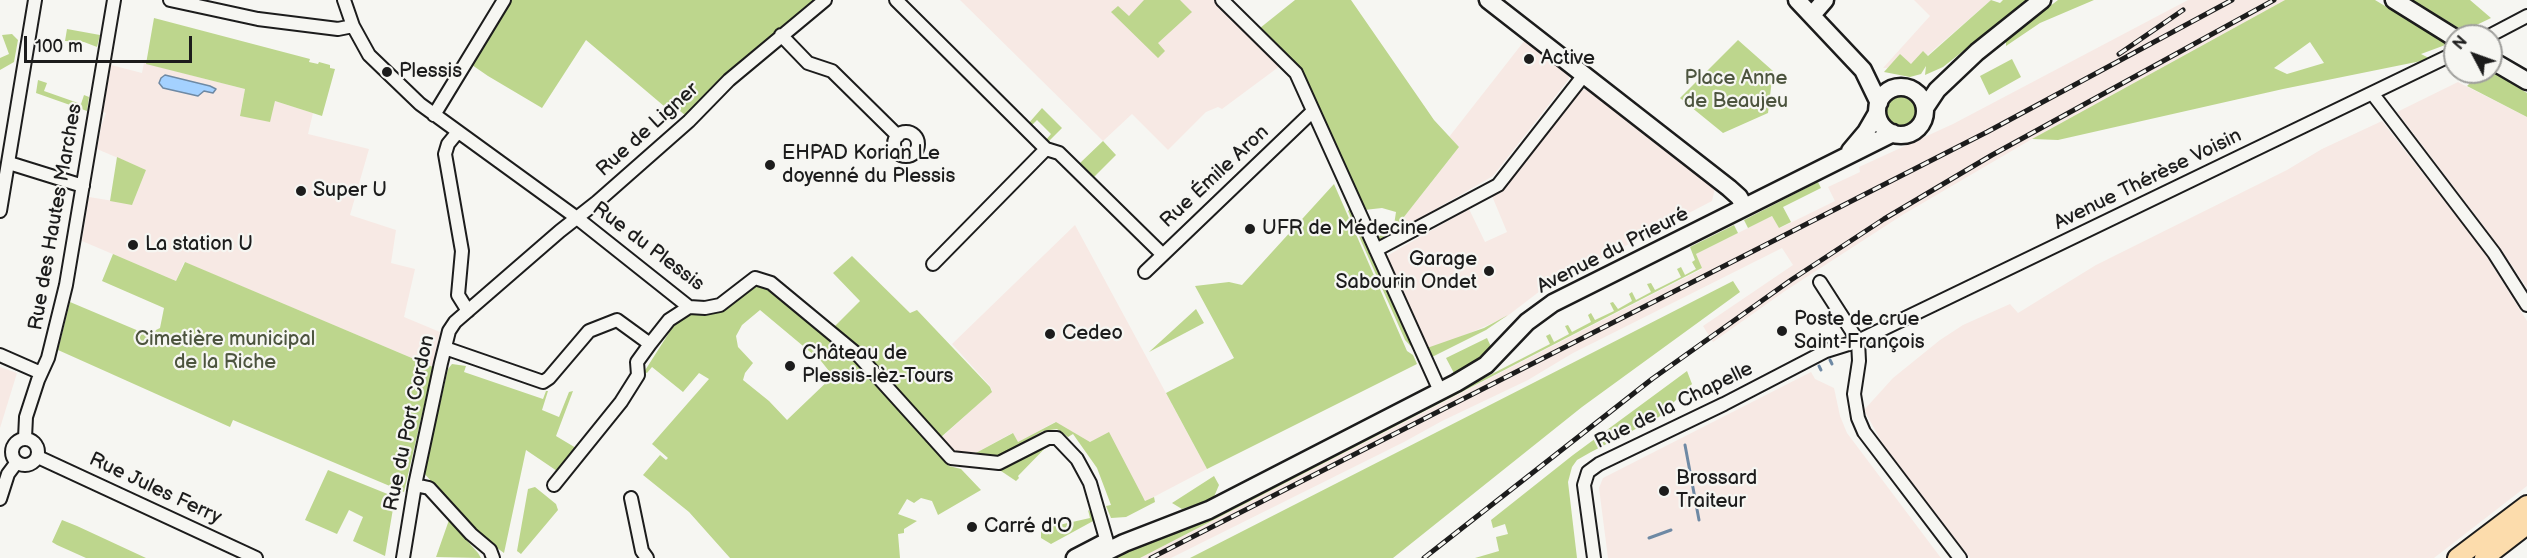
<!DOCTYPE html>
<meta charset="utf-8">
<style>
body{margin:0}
#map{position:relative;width:2527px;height:558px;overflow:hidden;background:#f6f6f2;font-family:"Balsamiq Sans",sans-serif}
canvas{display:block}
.north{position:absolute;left:2443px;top:24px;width:60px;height:60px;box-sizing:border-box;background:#f6f6f2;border:2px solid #9f9f9c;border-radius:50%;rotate:311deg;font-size:16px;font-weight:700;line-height:24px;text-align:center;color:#1c1c1c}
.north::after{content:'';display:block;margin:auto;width:21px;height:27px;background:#1c1c1c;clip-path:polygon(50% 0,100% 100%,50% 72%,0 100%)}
.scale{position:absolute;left:24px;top:36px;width:168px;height:27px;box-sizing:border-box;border:3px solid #1c1c1c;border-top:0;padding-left:8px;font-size:18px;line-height:21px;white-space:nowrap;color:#1c1c1c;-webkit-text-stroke:4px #f6f6f2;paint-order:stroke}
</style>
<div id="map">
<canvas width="2527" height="558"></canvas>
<div class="north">N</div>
<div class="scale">100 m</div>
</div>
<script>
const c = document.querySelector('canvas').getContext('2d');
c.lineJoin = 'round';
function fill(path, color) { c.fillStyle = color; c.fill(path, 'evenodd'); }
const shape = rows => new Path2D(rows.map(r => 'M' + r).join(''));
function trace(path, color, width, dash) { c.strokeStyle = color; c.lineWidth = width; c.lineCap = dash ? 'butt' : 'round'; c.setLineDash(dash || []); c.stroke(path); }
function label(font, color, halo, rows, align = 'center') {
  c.font = font + ' "Balsamiq Sans",sans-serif'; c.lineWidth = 4.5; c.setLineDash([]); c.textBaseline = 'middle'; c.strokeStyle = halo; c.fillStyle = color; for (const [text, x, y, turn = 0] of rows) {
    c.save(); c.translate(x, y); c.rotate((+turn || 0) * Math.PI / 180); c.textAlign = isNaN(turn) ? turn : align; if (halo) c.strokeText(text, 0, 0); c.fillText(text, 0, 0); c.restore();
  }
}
const built = shape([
 [960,0,1214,0,1280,66,1222,109,1218,107,1206,112,1168,150,1132,114,1103,141],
 [1914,0,1991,0,1915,66,1883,68,1930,16],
 [2188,0,2285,0,2032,139,1904,214,1785,291,1713,342,1703,326,1793,265,1782,248,1573,353,1528,380,1442,421,1404,442,1171,558,1140,558,1702,269,1696,254,1772,216,1780,228,1835,201,1828,187,1860,172,1859,167,1953,124],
 [1525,40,1568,73,1569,79,1493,176,1389,236,1459,147,1449,137],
 [144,63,245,89,240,115,275,101,313,113,308,134,369,149,350,215,396,230,391,263,415,269,404,317,440,332,433,367,184,262,176,281,82,241,89,197,132,204,146,170,97,149,101,127,106,113,103,112,111,65,142,73],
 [2458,82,2527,117,2527,288,2498,245,2397,112],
 [1589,89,1715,188,1712,201,1544,288,1506,317,1463,336,1426,349,1385,257,1469,209,1485,242,1507,232,1492,196,1504,189,1582,90],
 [2382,121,2484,252,2527,321,2527,486,2434,558,1970,558,1884,446,1864,410,1893,378,1940,340,1963,325,2010,304,2018,313,2096,265,2287,170,2322,149],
 [1075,225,1207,469,1146,501,1090,442,1055,422,1018,442,1012,433,974,454,952,451,940,439,992,391,990,386,952,344],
 [0,367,17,373,0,428],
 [1811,372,1815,379,1834,388,1840,416,1847,433,1941,558,1608,558,1599,488,1603,478]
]);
const green = shape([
 [510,0,814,0,776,31,685,115,675,107,671,112,586,40,542,108,488,76,472,65],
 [1144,0,1180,0,1192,12,1158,43,1165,51,1158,58,1111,12,1118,6,1129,16],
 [1295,0,1351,0,1434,120,1459,147,1389,236,1378,240,1377,238,1394,225,1396,212,1382,208,1364,210,1304,76,1260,28],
 [1991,0,2000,3,2003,0,2028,0,1943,67,1925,75,1926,66,1921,74,1910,77,1884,72,1900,54,1911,64,1923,51,1928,56],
 [2058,0,2094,0,2040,23,2006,46,2006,40],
 [2285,0,2375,0,2448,44,2421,54,2431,59,2283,89,2058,140,2032,139],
 [2310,42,2324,63,2287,74,2274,68],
 [2412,0,2470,0,2491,18,2464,31],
 [154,18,310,59,309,62,318,64,319,62,330,65,330,68,335,69,322,116,275,101,270,122,240,116,245,89,146,64],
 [67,29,100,35,97,47,84,42,65,41],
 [12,34,18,40,14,62,0,70,0,58,9,54,2,35],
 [1738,40,1773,71,1768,113,1723,133,1680,98],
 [2012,59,2021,77,1989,95,1980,76],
 [2491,71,2527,93,2527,117,2467,86,2481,72],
 [38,80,47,83,44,91,81,104,84,95,89,97,87,111,36,93],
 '1886 111a16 16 0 1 1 32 0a16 16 0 1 1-32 0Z',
 [1042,108,1062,128,1048,142,1045,141,1051,134,1037,120,1031,126,1028,124],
 [1103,141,1116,155,1094,177,1080,163],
 [117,157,146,170,132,205,110,201],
 [1818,182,1821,188,1783,207,1791,222,1779,228,1772,216,1748,228,1744,220],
 [1334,184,1407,351,1413,355,1417,364,1207,469,1166,393,1234,358,1195,286,1229,282,1242,285],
 [1350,209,1400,319,1415,351,1405,340,1354,225,1348,211],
 [1734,225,1738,233,1696,254,1702,268,1140,558,1101,558,1457,392,1550,344,1546,336,1550,334,1554,342,1569,334,1565,326,1568,325,1572,332,1591,322,1588,315,1591,313,1595,320,1614,311,1610,303,1613,302,1618,309,1632,301,1629,294,1632,292,1636,300,1651,292,1647,284,1651,283,1655,290,1681,277,1677,269,1681,267,1685,275,1696,269,1692,262,1695,260,1690,247],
 [113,254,176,281,185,262,433,367,404,492,233,420,230,427,58,350,70,302,153,337,156,330,160,328,164,308,102,281],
 [852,256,910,313,917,310,990,387,992,392,940,438,833,328,860,301,833,273],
 [1733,281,1740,292,1582,407,1393,558,1190,558],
 [757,282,769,286,851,353,949,466,961,469,981,490,938,515,932,501,921,498,914,503,907,499,898,514,917,521,904,529,904,533,898,534,900,558,730,558,689,512,643,475,660,455,666,460,668,458,652,444,709,379,699,373,683,392,652,367,647,373,644,372,674,325,690,312,704,316,721,311],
 [760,310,821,361,833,376,787,420,769,401,743,380,745,373,753,363,738,347,736,336,742,325],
 [1196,309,1204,323,1149,352],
 [1508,315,1486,330,1432,357,1427,348,1484,328],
 [1487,338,1493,351,1456,377,1446,358],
 [452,364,466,366,464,372,543,399,546,391,548,391,542,410,559,417,569,392,573,391,556,436,576,448,557,471,526,450,504,553,475,532,424,473,448,369],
 [1687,371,1692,384,1659,417,1591,452,1577,460,1572,467,1568,482,1577,558,1475,558,1499,551,1496,537,1508,534,1505,524,1493,528,1491,520,1573,455],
 [1056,422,1090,442,1109,432,1145,501,1154,497,1155,502,1126,517,1111,518,1106,506,1111,505,1097,468,1073,434,1068,437,1057,429,1043,431,997,457,974,454,1013,433,1018,442],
 [1049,441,1058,445,1057,448,1051,442,1018,476,1019,478,1016,481,998,469],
 [328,470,395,497,385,556,353,541,363,517,349,510,337,534,305,520],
 [1214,476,1219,485,1213,499,1182,509,1172,503],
 [535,487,556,504,558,510,521,554,517,551,528,489],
 [1088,510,1094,515,1095,520,1051,544,1041,538,1041,529,1090,518],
 [62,520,77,526,146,558,86,558,57,545,52,542],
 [449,520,478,553,481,558,436,557]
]);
const water = shape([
 [165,75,210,86,216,89,213,93,204,91,198,96,163,88,159,83,161,78,165,75]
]);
const stream = shape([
 [1830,360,1832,364],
 [1819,366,1821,370],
 [1685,445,1699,520],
 [1649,538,1671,530]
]);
const street = shape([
 [170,0,258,19,338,29,353,26],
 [344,0,353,26,369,55,420,104,577,218,689,307,705,308,720,305,755,278,771,283,858,355,951,458,999,463,1048,438,1057,438,1077,459,1090,483,1109,549],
 [896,0,1046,149,933,264],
 [1222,0,1296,73,1440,391],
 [781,35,808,63,832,71,898,136],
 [2489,36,2527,16],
 [2372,93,2494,253,2527,305],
 [434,115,504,0],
 '894 144a12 12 0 1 1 24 0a12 12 0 1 1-24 0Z',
 [457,133,448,144,445,154,462,251,458,295,468,311],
 [1046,149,1059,153,1162,254],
 [9,163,83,186],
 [0,211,35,0],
 [1376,250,1498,185,1584,75],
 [1145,272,1313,111],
 [1820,282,1858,341,1859,361,1854,394,1858,418,1864,432,1960,558],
 [445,348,543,382,549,378,589,331,617,320,650,344,669,320,689,307],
 [0,355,41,373],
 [25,438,26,417,38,380,48,358,66,285,114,0],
 '12 452a13 13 0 1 1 26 0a13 13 0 1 1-26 0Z',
 [38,457,256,558],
 [415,485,429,488,471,534,490,550,493,558],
 [554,485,621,402,638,375,637,362,650,344],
 [631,498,642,551,647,558],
 [0,499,8,474,17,462],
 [403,558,415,485,441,363,449,331,455,322,560,231,597,202,689,121,729,80,825,0],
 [1594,558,1584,485,1588,472,1599,464,1724,404,1826,351,1858,341,2455,53]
]);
const secondary = shape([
 [1488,0,1729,188,1739,197,1744,206],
 [1797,0,1863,70,1879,103],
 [2394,0,2455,38],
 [1812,15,1825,0],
 [2491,60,2527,81],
 '1877 111a24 24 0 1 1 48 0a24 24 0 1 1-48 0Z',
 [1925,108,1937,90,1977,52,2042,0],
 [1850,151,1866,132,1877,113],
 [1075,558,1102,544],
 [1094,558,1124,543,1209,510,1456,383,1486,365,1527,322,1553,303,1893,133]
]);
const primary = shape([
 [2457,558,2527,505],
 [2484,558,2527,525]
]);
const rail = shape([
 [2119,54,2183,10],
 [1151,558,1987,132,2232,0],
 [1424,558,1652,379,1791,280,1884,219,1992,155,2274,0]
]);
const markers = [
 [1529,59,6,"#1c1c1c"],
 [387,72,6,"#1c1c1c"],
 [770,165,6,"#1c1c1c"],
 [301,191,6,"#1c1c1c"],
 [1250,229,6,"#1c1c1c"],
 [133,245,6,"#1c1c1c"],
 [1489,271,6,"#1c1c1c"],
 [1782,331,6,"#1c1c1c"],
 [1050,334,6,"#1c1c1c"],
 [790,366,6,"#1c1c1c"],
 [1664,491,6,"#1c1c1c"],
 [972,527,6,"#1c1c1c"]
];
const poiNames = [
 ["Active",1541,59],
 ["Plessis",399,72],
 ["EHPAD Korian Le",782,154],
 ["doyenné du Plessis",782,177],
 ["Super U",313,191],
 ["UFR de Médecine",1262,229],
 ["La station U",145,245],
 ["Garage",1477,260,"right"],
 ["Sabourin Ondet",1477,283,"right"],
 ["Poste de crue",1794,320],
 ["Saint-François",1794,343],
 ["Cedeo",1062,334],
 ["Château de",802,354],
 ["Plessis-lèz-Tours",802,377],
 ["Brossard",1676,479],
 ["Traiteur",1676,502],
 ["Carré d'O",984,527]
];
const parkNames = [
 ["Place Anne",1736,79],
 ["de Beaujeu",1736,102],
 ["Cimetière municipal",225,340],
 ["de la Riche",225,363]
];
const streetNames = [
 ["Rue de Ligner",648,130,-42],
 ["Rue Émile Aron",1215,177,-43],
 ["Avenue Thérèse Voisin",2148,180,-26],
 ["Rue des Hautes Marches",56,217,-80],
 ["Rue du Plessis",648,247,37],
 ["Avenue du Prieuré",1613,251,-27],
 ["Rue de la Chapelle",1674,406,-26],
 ["Rue du Port Cordon",410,423,-78],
 ["Rue Jules Ferry",155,489,25]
];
fill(built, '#f7e9e4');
fill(green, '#bdd68d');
fill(water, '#a4d1ff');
trace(water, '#6e89a4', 1.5);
trace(stream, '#6e89a4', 3);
trace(street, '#1c1c1c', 16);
trace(secondary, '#1c1c1c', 21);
trace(primary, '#1c1c1c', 22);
trace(street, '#f6f6f2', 12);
trace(secondary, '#f6f6f2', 16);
trace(primary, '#fcdcac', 18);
trace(rail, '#1c1c1c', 5);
trace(rail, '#f6f6f2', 3, [9]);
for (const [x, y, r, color] of markers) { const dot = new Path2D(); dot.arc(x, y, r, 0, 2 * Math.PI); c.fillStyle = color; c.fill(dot); trace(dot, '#f6f6f2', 2); }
label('20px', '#1c1c1c', '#f6f6f2', poiNames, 'left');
label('20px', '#4c543e', '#f6f6f2', parkNames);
label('20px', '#1c1c1c', '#f6f6f2', streetNames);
</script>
